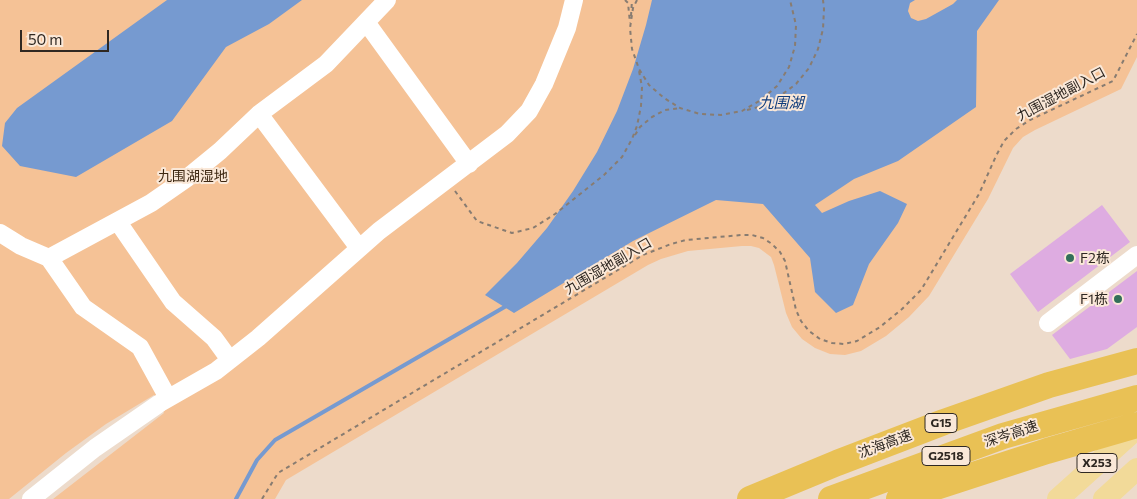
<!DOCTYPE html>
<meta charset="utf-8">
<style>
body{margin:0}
#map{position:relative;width:1137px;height:499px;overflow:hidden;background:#eddbcb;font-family:Commissioner,sans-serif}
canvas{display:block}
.scale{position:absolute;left:20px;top:30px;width:89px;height:22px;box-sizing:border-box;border:2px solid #2f2822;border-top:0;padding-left:6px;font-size:15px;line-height:18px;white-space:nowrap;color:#2f2822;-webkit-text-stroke:4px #fae8d8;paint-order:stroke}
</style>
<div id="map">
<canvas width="1137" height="499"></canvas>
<div class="scale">50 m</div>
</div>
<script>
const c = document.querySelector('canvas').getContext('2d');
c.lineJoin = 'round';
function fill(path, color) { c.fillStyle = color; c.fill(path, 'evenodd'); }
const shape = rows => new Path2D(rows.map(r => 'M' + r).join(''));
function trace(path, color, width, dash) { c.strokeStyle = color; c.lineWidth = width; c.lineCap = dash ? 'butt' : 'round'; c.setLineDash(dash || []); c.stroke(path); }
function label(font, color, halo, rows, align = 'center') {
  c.font = font + ' Commissioner,"Noto Sans SC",sans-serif'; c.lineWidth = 4; c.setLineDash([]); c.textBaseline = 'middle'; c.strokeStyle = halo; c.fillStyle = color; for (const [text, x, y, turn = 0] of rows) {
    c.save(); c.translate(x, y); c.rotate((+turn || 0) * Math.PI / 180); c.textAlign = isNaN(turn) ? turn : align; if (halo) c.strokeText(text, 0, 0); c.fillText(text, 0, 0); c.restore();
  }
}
const green = shape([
 [0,0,1137,0,1137,57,1121,89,1035,130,1023,137,1013,148,988,199,929,296,909,317,886,336,861,351,845,355,830,354,815,348,802,339,792,327,786,313,774,265,771,257,759,248,751,246,742,246,688,251,661,259,648,265,286,480,275,499,53,499,164,413,154,395,106,424,66,453,9,499,0,499]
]);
const water = shape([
 [167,0,302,0,269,24,226,47,172,121,76,177,20,166,2,146,5,123,17,108],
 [652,0,915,0,910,3,908,11,911,18,918,21,926,19,953,4,957,0,999,0,977,31,976,107,898,161,854,179,815,205,822,213,849,201,880,191,907,204,898,223,869,264,853,305,836,313,815,292,810,258,763,204,716,200,633,241,514,313,485,295,517,263,547,228,573,191,597,152,617,111,633,69,646,25]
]);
const stream = shape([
 [236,499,257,460,275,440,508,305]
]);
const building = shape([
 [1102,205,1130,242,1038,312,1010,274],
 [1137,271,1137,327,1107,349,1070,359,1052,335]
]);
const path = shape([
 [625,0,628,3,630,23],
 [637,0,633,8,630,28,632,49,639,69,649,85,664,98,680,108,700,114,721,115,742,111,761,100,777,86,789,67,795,46,796,25,790,0],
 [631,16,632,0],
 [747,110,762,106,780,96,796,84,809,68,818,49,823,29,824,9,823,0],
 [635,135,640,127,652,117,665,110,680,108],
 [455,191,477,221,512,233,533,228,555,214,604,175,622,157,632,139,637,126,641,106,642,87,639,71],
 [262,499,278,473,643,255,671,244,686,240,741,235,752,235,763,238,772,244,780,252,785,261,796,310,801,321,809,331,820,339,832,343,844,344,857,341,880,327,902,309,921,290,979,194,996,156,1004,141,1016,129,1030,120,1113,81,1137,34]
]);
const minor = shape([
 [366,22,469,164],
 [259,114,359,248],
 [118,222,173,302,214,338,230,360],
 [0,233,21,246,49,258,83,307,140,347,168,398],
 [49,258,151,203,187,178,220,151,259,114,326,64,387,0],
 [1048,323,1137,255],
 [31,499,95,448,160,403,216,371,258,338,379,231,507,134,529,111,544,84,567,28,574,0]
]);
const major = shape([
 [1058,499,1137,428],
 [1104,499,1137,469]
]);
const highway = shape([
 [750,499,837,463,944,422,1049,385,1137,361],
 [831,499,1003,436,1137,398],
 [899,499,1047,451,1137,425]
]);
const markers = [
 [1070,258,5,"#336f5a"],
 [1118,299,5,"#336f5a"]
];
const shields = [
 [941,423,32],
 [946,456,48],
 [1097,463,40]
];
const shieldNames = [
 ["G15",941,423],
 ["G2518",946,456],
 ["X253",1097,463]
];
const streetNames = [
 ["九围湿地副入口",1061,94,-28],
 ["九围湿地副入口",608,266,-30],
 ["深岑高速",1011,434,-18],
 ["沈海高速",885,444,-20]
];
const parkNames = [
 ["九围湖湿地",193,176]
];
const poiNames = [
 ["F2栋",1080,258],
 ["F1栋",1108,299,"right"]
];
const waterNames = [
 ["九围湖",781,103]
];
fill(green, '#f5c296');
fill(water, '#769ad0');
trace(stream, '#769ad0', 4);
fill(building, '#deace1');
trace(path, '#887c71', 2, [4, 4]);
trace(minor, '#fff', 18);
trace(major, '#f2da99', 22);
trace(highway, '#e9c155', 26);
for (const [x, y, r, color] of markers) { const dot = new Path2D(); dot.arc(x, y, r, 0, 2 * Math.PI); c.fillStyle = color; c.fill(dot); trace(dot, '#fae8d8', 2); }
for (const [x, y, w] of shields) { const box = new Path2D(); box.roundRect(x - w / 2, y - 9.5, w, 19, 4); c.fillStyle = '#fae8d8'; c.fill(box); trace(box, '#2f2822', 1); }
label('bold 12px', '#2f2822', null, shieldNames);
label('14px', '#2f2822', '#fae8d8', streetNames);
label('14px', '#3e2812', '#fae8d8', parkNames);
label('14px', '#2f2822', '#fae8d8', poiNames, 'left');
label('italic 15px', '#0e3b7b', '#fae8d8', waterNames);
</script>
